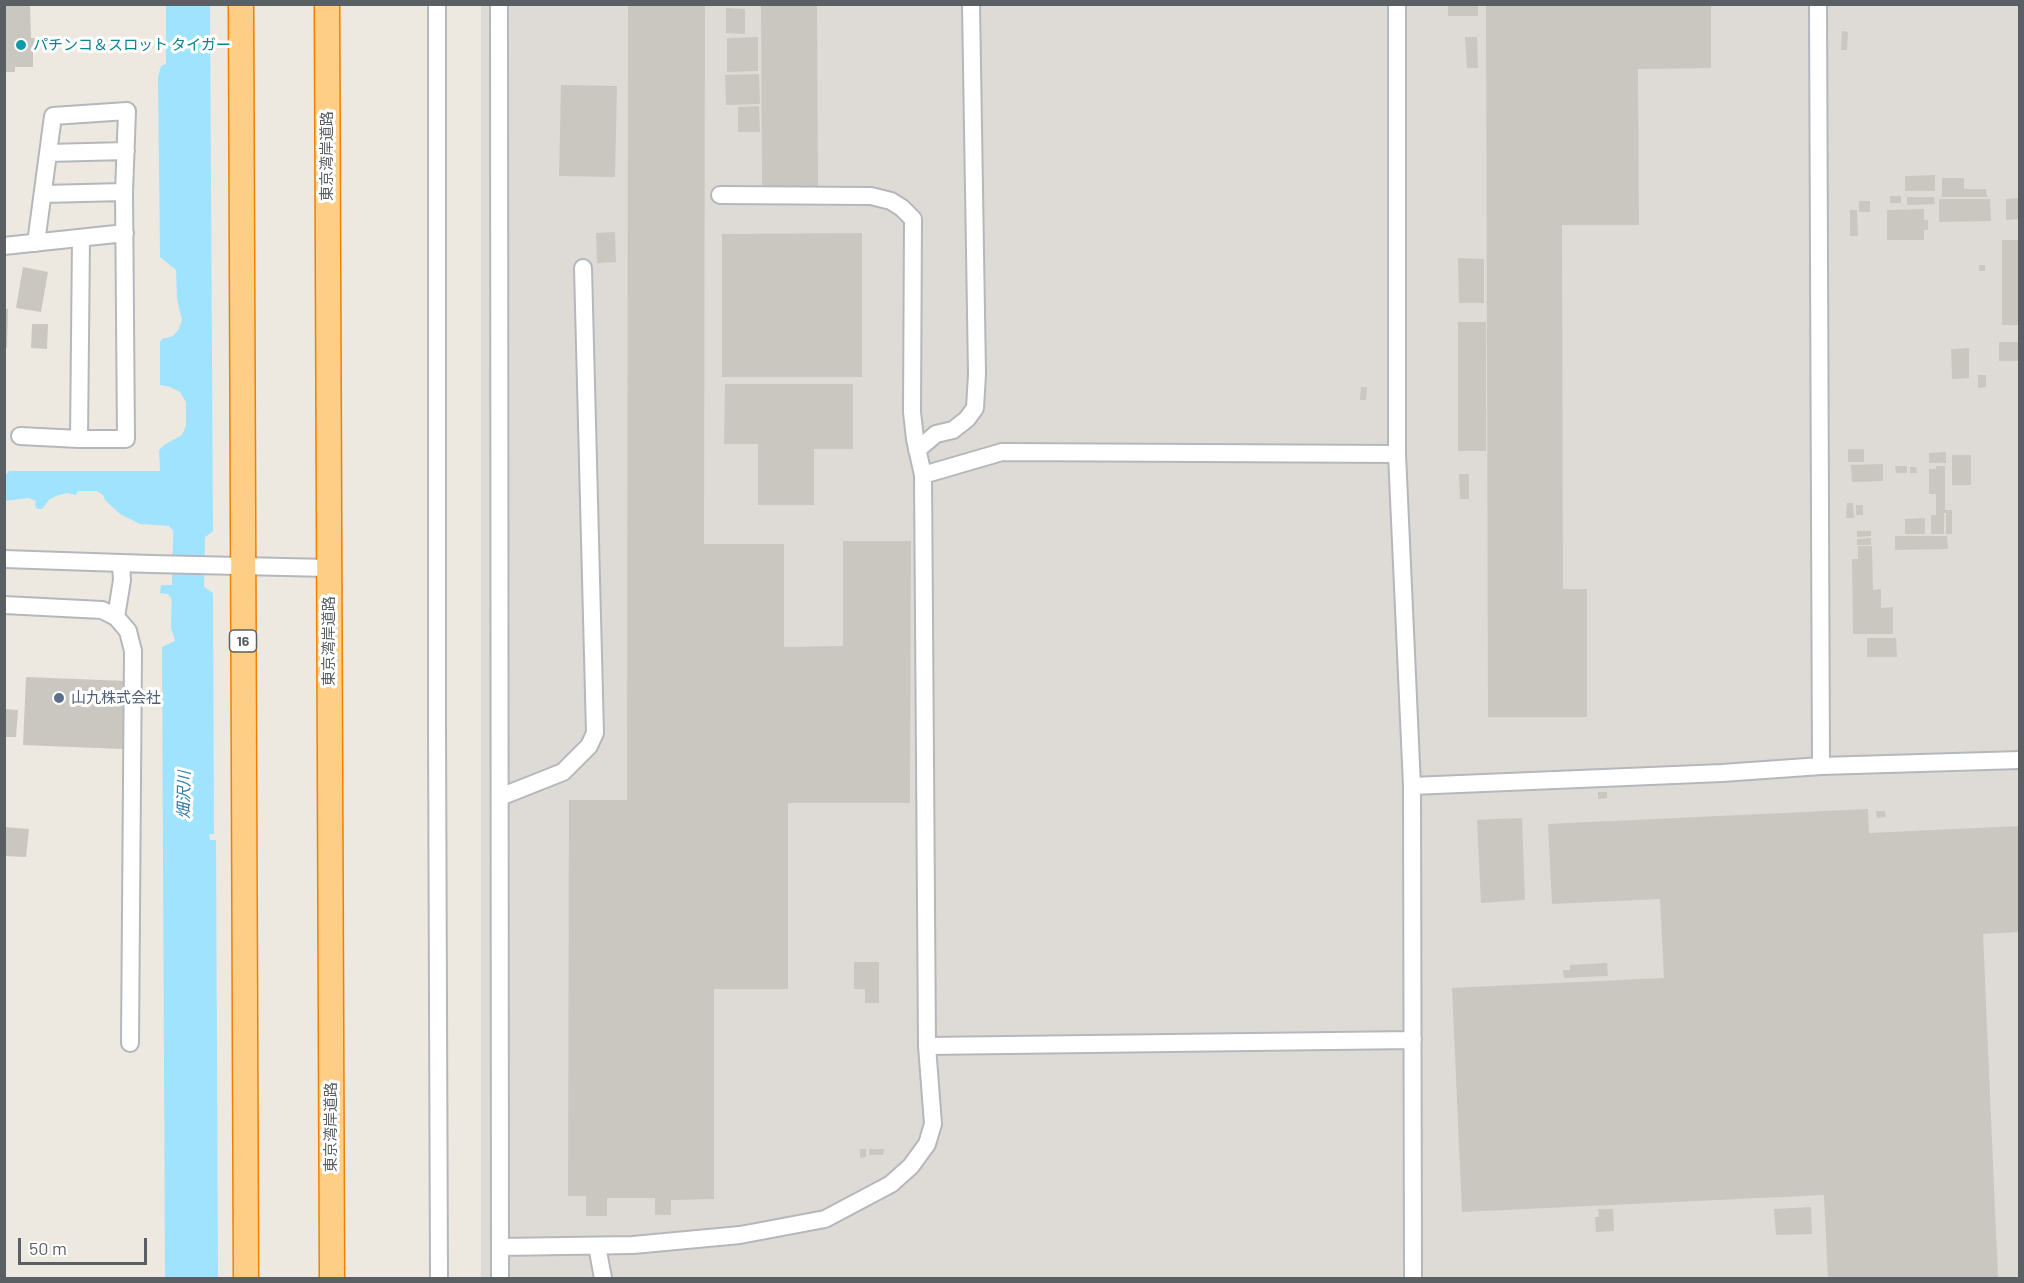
<!DOCTYPE html>
<meta charset="utf-8">
<style>
body{margin:0}
#map{position:relative;width:2024px;height:1283px;overflow:hidden;background:#ede9e1;font-family:Barlow,sans-serif}
canvas{display:block}
.frame{position:absolute;inset:0;border:6px solid #5a5f63;pointer-events:none}
.scale{position:absolute;left:18px;top:1238px;width:129px;height:27px;box-sizing:border-box;border:3px solid #5a5f63;border-top:0;padding-left:8px;font-size:18px;line-height:21px;white-space:nowrap;color:#5a5f63;-webkit-text-stroke:4px #fff;paint-order:stroke}
</style>
<div id="map">
<canvas width="2024" height="1283"></canvas>
<div class="frame"></div>
<div class="scale">50 m</div>
</div>
<script>
const c = document.querySelector('canvas').getContext('2d');
c.lineJoin = 'round';
function fill(path, color) { c.fillStyle = color; c.fill(path, 'evenodd'); }
const shape = rows => new Path2D(rows.map(r => 'M' + r).join(''));
function trace(path, color, width, dash) { c.strokeStyle = color; c.lineWidth = width; c.lineCap = dash ? 'butt' : 'round'; c.setLineDash(dash || []); c.stroke(path); }
function label(font, color, halo, rows, align = 'center') {
  c.font = font + ' Barlow,"Noto Sans JP",sans-serif'; c.lineWidth = 6; c.setLineDash([]); c.textBaseline = 'middle'; c.strokeStyle = halo; c.fillStyle = color; for (const [text, x, y, turn = 0] of rows) {
    c.save(); c.translate(x, y); c.rotate((+turn || 0) * Math.PI / 180); c.textAlign = isNaN(turn) ? turn : align; if (halo) c.strokeText(text, 0, 0); c.fillText(text, 0, 0); c.restore();
  }
}
const industrial = shape([
 [481,5,2019,5,2019,1278,481,1278]
]);
const water = shape([
 [166,5,210,5,213,532,200,542,177,542,177,535,169,526,140,524,120,514,105,500,103,495,97,491,78,491,76,495,67,493,56,496,50,499,42,509,37,509,35,505,36,501,28,498,5,501,4,477,9,471,160,471,159,450,164,445,182,435,186,426,186,402,180,392,170,387,160,385,160,342,162,339,173,336,179,329,182,320,177,299,176,270,160,257,158,77,161,66,166,64],
 [161,585,201,585,213,593,214,834,209,834,210,840,216,840,218,1278,165,1278,162,647,175,641,173,633,175,611,173,601,168,594,160,593]
]);
const pier = shape([
 [216,529,215,534,201,544,177,545,174,542,200,541],
 [160,582,202,582,216,593,201,585,158,584]
]);
const river = shape([
 [187,626,190,499]
]);
const building = shape([
 [4,4,30,4,31,38,36,38,37,52,33,52,33,67,15,67,15,72,4,72],
 [761,4,817,4,818,187,762,188],
 [1448,4,1478,4,1478,16,1448,16],
 [1486,4,1711,4,1711,68,1638,69,1639,225,1562,225,1563,589,1587,589,1587,717,1488,717],
 [628,5,705,5,704,544,784,544,784,647,843,646,843,541,911,541,910,803,788,803,788,989,714,989,714,1199,671,1200,671,1215,655,1215,655,1198,607,1198,607,1216,586,1216,586,1196,568,1196,569,800,627,800],
 [726,8,745,9,745,34,726,33],
 [1842,31,1848,32,1847,50,1841,50],
 [758,37,758,71,727,72,727,38],
 [1465,37,1477,37,1478,68,1467,68],
 [759,74,760,104,726,105,725,75],
 [561,85,617,86,615,177,559,176],
 [759,106,760,132,738,132,738,107],
 [1935,175,1935,191,1905,191,1905,176],
 [1942,178,1964,178,1964,189,1986,189,1987,197,1942,197],
 [1890,196,1901,196,1901,203,1890,203],
 [1907,197,1934,197,1935,204,1907,205],
 [2020,198,2020,219,2006,220,2006,199],
 [1939,199,1990,199,1991,221,1939,222],
 [1859,201,1870,201,1870,212,1859,212],
 [1924,209,1924,220,1928,220,1928,230,1924,230,1924,240,1887,240,1887,210],
 [1850,210,1857,210,1858,236,1850,236],
 [615,232,616,262,597,263,596,233],
 [862,233,862,377,722,377,722,234],
 [2002,240,2020,240,2020,325,2002,325],
 [1458,258,1484,259,1484,303,1459,303],
 [1979,265,1985,265,1985,271,1979,271],
 [23,267,48,272,41,312,16,308],
 [4,309,8,309,7,348,4,348],
 [1458,322,1486,322,1486,451,1458,451],
 [32,324,48,324,47,349,31,348],
 [1999,342,2020,342,2020,361,1999,361],
 [1969,348,1969,378,1952,379,1951,349],
 [1978,375,1986,375,1986,387,1978,388],
 [725,384,853,384,853,449,814,449,814,505,758,505,758,444,724,444],
 [1361,387,1367,387,1366,400,1360,400],
 [1848,449,1864,449,1864,462,1848,462],
 [1946,452,1946,463,1929,463,1929,453],
 [1952,455,1971,455,1971,485,1952,485],
 [1883,464,1883,481,1852,482,1851,465],
 [1895,466,1907,466,1907,473,1896,473],
 [1936,466,1945,466,1945,510,1952,510,1952,534,1946,534,1946,513,1944,513,1944,534,1931,534,1931,515,1936,515,1936,494,1929,494,1929,469,1936,469],
 [1910,467,1916,467,1917,473,1910,473],
 [1459,474,1469,474,1469,499,1460,499],
 [1847,503,1853,503,1854,518,1846,518],
 [1856,505,1863,505,1863,515,1856,515],
 [1925,518,1925,534,1905,534,1905,519],
 [1857,531,1871,531,1871,536,1857,537],
 [1895,536,1947,536,1948,549,1895,550],
 [1871,538,1871,545,1857,545,1857,539],
 [1858,546,1872,546,1873,590,1881,589,1881,608,1893,607,1893,634,1853,634,1852,559,1858,559],
 [1867,638,1896,638,1897,657,1867,657],
 [26,677,126,681,123,749,23,745],
 [4,709,18,710,16,737,4,737],
 [1598,792,1607,792,1607,798,1598,799],
 [1868,809,1869,833,2020,826,2020,932,1983,934,1998,1278,1828,1278,1824,1195,1462,1212,1452,988,1664,978,1660,899,1552,904,1548,824],
 [1876,811,1885,811,1886,817,1877,818],
 [1522,818,1525,900,1481,903,1477,820],
 [4,827,29,829,26,857,4,856],
 [854,962,879,962,879,1003,865,1003,865,989,854,989],
 [1607,963,1608,976,1564,978,1563,970,1570,970,1570,965],
 [860,1149,866,1149,866,1157,860,1158],
 [869,1149,884,1149,883,1155,869,1155],
 [1811,1207,1812,1234,1776,1235,1774,1209],
 [1598,1209,1613,1209,1614,1231,1596,1232,1595,1217,1599,1217]
]);
const minor = shape([
 [437,4,437,726,439,1278],
 [499,4,500,1278],
 [1397,4,1397,454,1412,786,1413,1278],
 [1818,4,1821,766],
 [48,153,126,151],
 [43,194,124,192],
 [36,243,53,116,127,111,124,192,126,439,79,439,81,238],
 [4,246,125,233],
 [20,436,79,439],
 [917,450,936,434,953,430,967,419,975,408,977,374,971,4],
 [923,475,1002,452,1397,454],
 [4,559,151,564,329,568],
 [4,605,102,610,116,617,128,631,133,651,130,1043],
 [116,617,122,580,121,564],
 [1412,786,1722,773,1821,766,2020,760],
 [500,797,563,772,589,746,595,733,583,268],
 [927,1046,1413,1040],
 [597,1246,603,1278],
 [500,1247,633,1245,740,1235,825,1219,891,1184,911,1166,927,1144,933,1124,927,1046,923,475,915,439,912,412,913,219,902,208,891,201,871,196,720,195]
]);
const highway = shape([
 [241,4,246,1278],
 [327,4,332,1278]
]);
const markers = [
 [21,45,6,"#0f9aa8"],
 [59,698,6,"#5c6f8a"]
];
const shields = [
 [243,641,27]
];
const shieldNames = [
 ["16",243,641]
];
const cultureNames = [
 ["パチンコ＆スロット タイガー",33,45]
];
const streetNames = [
 ["東京湾岸道路",327,156,-90],
 ["東京湾岸道路",329,641,-90],
 ["東京湾岸道路",331,1127,-90]
];
const serviceNames = [
 ["山九株式会社",71,698]
];
const waterNames = [
 ["畑沢川",184,795,-89]
];
fill(industrial, '#dedbd6');
fill(water, '#9fe3ff');
fill(pier, '#ede9e1');
trace(river, '#9fe3ff', 32);
fill(building, '#cac6c0');
trace(minor, '#b4b8bc', 20);
trace(highway, '#ee8100', 27);
trace(minor, '#fff', 16);
trace(highway, '#ffce86', 24);
for (const [x, y, r, color] of markers) { const dot = new Path2D(); dot.arc(x, y, r, 0, 2 * Math.PI); c.fillStyle = color; c.fill(dot); trace(dot, '#fff', 2); }
for (const [x, y, w] of shields) { const box = new Path2D(); box.roundRect(x - w / 2, y - 11, w, 22, 4.5); c.fillStyle = '#fff'; c.fill(box); trace(box, '#5a5f63', 1.5); }
label('bold 14px', '#5a5f63', null, shieldNames);
label('15px', '#0d838f', '#fff', cultureNames, 'left');
label('15px', '#5a5f63', '#fff', streetNames);
label('15px', '#4e5e75', '#fff', serviceNames, 'left');
label('italic 16px', '#347ba3', '#fff', waterNames);
</script>
